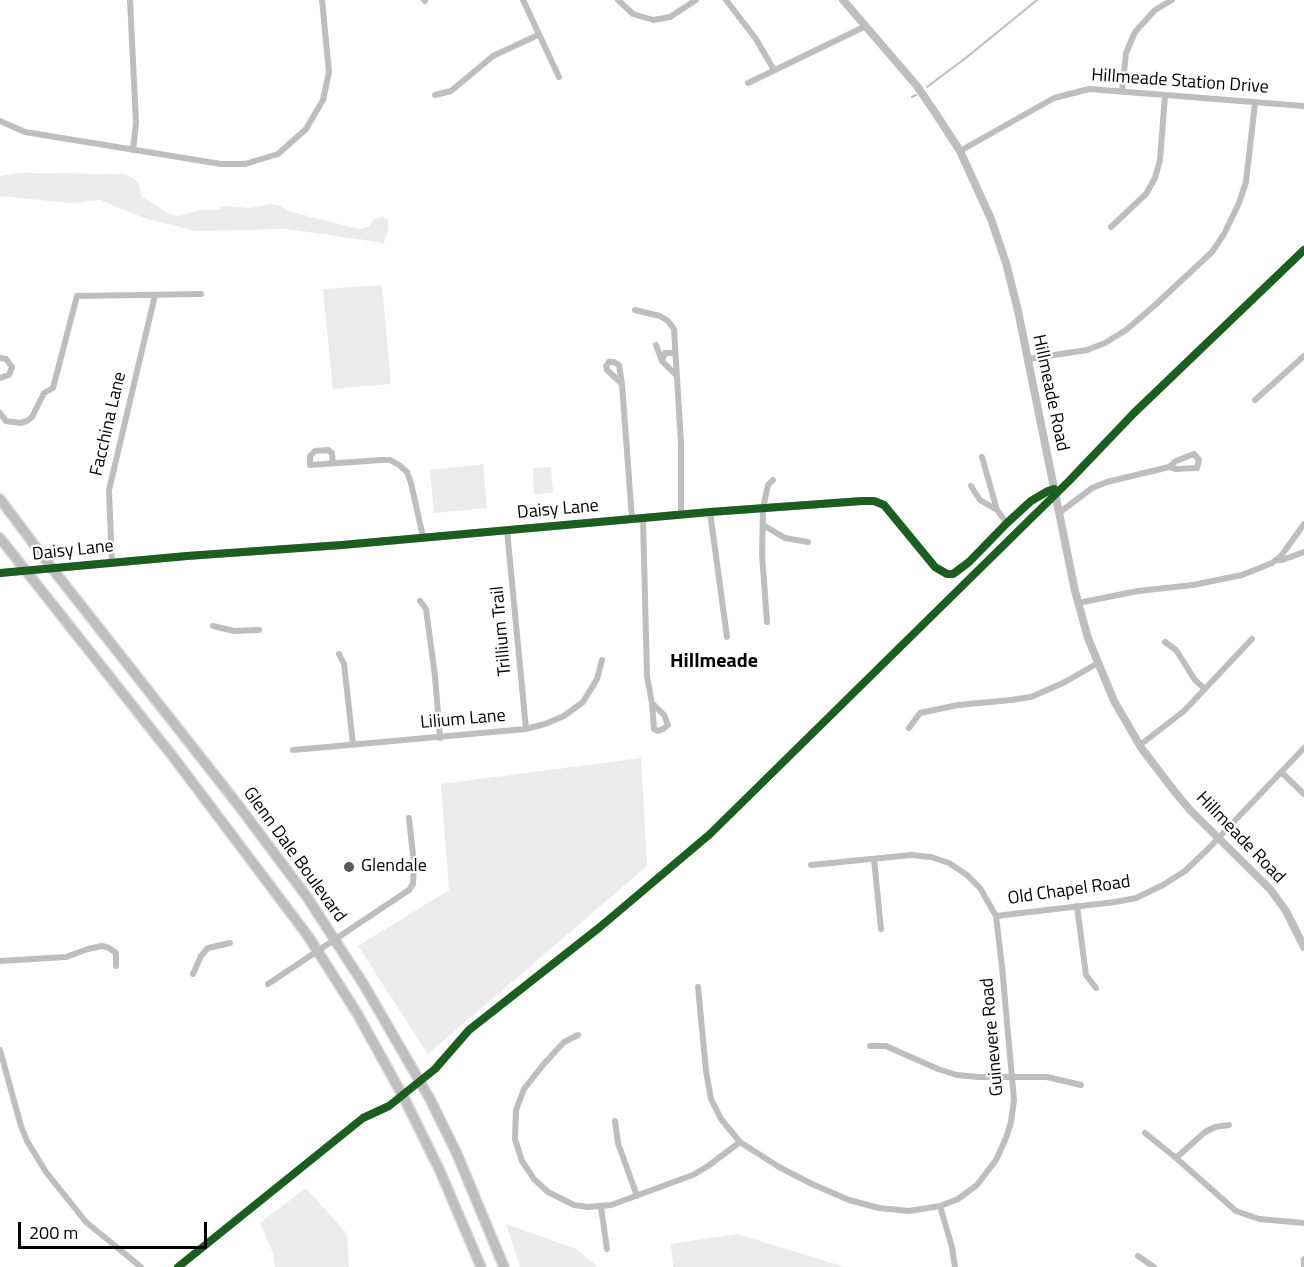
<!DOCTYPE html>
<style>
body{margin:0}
#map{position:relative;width:1304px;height:1267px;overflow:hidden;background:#fff;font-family:"Titillium Web",sans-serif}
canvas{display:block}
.scale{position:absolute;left:18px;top:1222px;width:189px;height:27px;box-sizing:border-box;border:3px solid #000;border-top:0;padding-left:8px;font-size:18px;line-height:21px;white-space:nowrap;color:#000;-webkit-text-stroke:4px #fff;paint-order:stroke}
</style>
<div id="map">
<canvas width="1304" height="1267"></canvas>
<div class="scale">200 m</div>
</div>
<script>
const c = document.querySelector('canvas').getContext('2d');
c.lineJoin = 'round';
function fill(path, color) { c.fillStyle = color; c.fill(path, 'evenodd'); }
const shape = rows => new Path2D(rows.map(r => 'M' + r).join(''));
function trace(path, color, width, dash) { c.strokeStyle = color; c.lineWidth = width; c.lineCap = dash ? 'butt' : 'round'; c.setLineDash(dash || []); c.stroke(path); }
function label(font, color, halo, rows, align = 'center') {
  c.font = font + ' "Titillium Web",sans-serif'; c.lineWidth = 4.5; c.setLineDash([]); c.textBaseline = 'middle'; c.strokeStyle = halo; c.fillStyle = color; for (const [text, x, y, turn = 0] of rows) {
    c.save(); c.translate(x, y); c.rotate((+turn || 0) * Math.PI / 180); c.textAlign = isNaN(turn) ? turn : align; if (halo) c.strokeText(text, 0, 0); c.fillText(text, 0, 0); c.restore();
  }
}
const green = shape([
 [23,173,124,174,133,178,138,182,141,196,169,214,178,216,201,210,216,210,224,206,248,208,271,204,280,206,288,211,354,228,362,229,370,225,374,219,382,217,388,219,388,231,384,243,287,229,196,231,144,218,100,200,71,203,0,196,0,176],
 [382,285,391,384,333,389,323,289],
 [483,464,487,508,434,513,430,470],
 [551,467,553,493,534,494,533,468],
 [641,758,647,866,428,1054,358,946,449,890,441,784],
 [306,1188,347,1234,349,1267,275,1267,273,1253,260,1223],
 [506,1224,576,1249,598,1267,520,1267],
 [737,1234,845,1267,673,1267,671,1244]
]);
const stream = shape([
 [927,87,967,57,1037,0],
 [912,97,916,95]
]);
const minor = shape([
 [130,0,136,123,133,150],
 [424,0,425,1],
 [523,0,559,77],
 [618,0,633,14,653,20,670,17,696,0],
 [726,0,756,39,774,70],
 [748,83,866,26],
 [1122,91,1126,53,1135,32,1155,10,1172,0],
 [435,95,451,91,493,56,538,35],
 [0,121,25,132,221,164,245,164,278,154,306,129,323,100,329,72,322,0],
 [960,151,1054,98,1089,89,1304,106],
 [1111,227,1146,194,1155,178,1160,160,1165,95],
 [635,310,660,316,668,321,674,329,681,443,681,514],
 [656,345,662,361,676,375],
 [0,358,6,359,12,367,9,375,0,378],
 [1028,359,1087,350,1105,343,1126,330,1154,306,1212,252,1224,234,1239,203,1246,182,1255,103],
 [662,361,665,353,672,353,674,354],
 [609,362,614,362,619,365,622,384,607,370,606,366,609,362],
 [622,384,632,519],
 [1255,400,1304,356],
 [0,413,6,421,20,423,27,421,32,417,44,393,53,388,77,296,201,294],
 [1194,454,1199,460,1197,468,1176,469,1169,467,1176,461,1194,454],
 [982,457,997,510,1007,523],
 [333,463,332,453,328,450,315,451,310,456,310,465,382,460,390,460,399,465,407,472,411,483,423,537],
 [971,486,980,500,997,510],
 [710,512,727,637],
 [1059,513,1092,488,1107,482,1169,467],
 [643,518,647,676,652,703],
 [763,525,785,538,808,542],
 [507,530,526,729],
 [1276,560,1282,560,1304,552],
 [112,563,109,490,155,295],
 [420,601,426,609,435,676,440,738],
 [1078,603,1138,591,1193,585,1242,575,1272,563,1281,556,1304,524],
 [767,622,762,555,763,508,768,485,773,480],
 [213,626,234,631,259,630],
 [1165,642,1176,650,1195,680,1205,689],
 [339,654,344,664,353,744],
 [652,703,664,715,668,725,663,729,658,731,654,729,652,703],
 [909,728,920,713,958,705,1011,700,1031,697,1065,682,1098,663],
 [1140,745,1184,711,1252,639],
 [293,750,526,729,545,724,564,716,583,702,597,679,602,660],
 [1281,772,1304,794],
 [874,859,881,929],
 [1077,906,1086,975,1096,988],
 [996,916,1115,902,1136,898,1163,885,1185,871,1208,849,1304,748],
 [0,961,66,957,88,949,102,946,109,948,116,953,116,966],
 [193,974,201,956,208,948,230,943],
 [268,984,409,890,413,884,414,864,409,818],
 [698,987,706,1071,711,1099,721,1119,740,1142,779,1167,812,1184,849,1200,879,1208,909,1211,940,1206,958,1199,977,1185,996,1160,1006,1138,1011,1122,1014,1100,1002,967,996,916,980,888,967,875,949,863,931,857,911,855,811,865],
 [578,1035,564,1042,543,1065,524,1089,516,1110,515,1139,522,1161,534,1179,548,1192,574,1205,588,1207,611,1205,693,1175,708,1166,740,1142],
 [870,1046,886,1046,938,1069,957,1075,978,1077,1047,1077,1081,1085],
 [0,1050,21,1126,27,1141,46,1172,86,1222,141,1267],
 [615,1121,618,1143,637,1196],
 [1145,1133,1176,1158,1236,1211,1259,1219,1304,1223],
 [1176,1158,1205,1132,1215,1127,1229,1125],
 [940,1206,952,1247,955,1267],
 [601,1207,607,1249],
 [1138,1256,1154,1267],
 [1304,1267,1304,1259]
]);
const tertiary = shape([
 [843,0,917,86,936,114,960,151,991,219,1006,263,1018,311,1075,591,1088,638,1114,701,1142,749,1175,792,1190,810,1270,889,1286,911,1304,947],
 [0,573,187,556,342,545,710,512,862,501,874,501,884,505,935,567,947,574,953,574,969,562,1007,523,1031,501,1048,491,1055,489]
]);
const primary = shape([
 [0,499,51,567,239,806,307,897,364,985,430,1099,457,1154,504,1267],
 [0,538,174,758,308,936,357,1013,404,1098,440,1171,481,1267]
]);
const cycleway = shape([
 [0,573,187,556,342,545,710,512,862,501,874,501,884,505,935,567,947,574,953,574,969,562,1007,523,1031,501,1048,491,1054,489],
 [178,1267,363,1118,389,1106,435,1069,469,1030,600,927,710,834,1069,481,1134,413,1304,250]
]);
const markers = [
 [349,867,6,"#595959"]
];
const streetNames = [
 ["Hillmeade Station Drive",1180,82,4],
 ["Hillmeade Road",1050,393,78],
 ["Facchina Lane",109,424,-77],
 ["Daisy Lane",558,510,-5],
 ["Daisy Lane",73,551,-6],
 ["Trillium Trail",502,631,-95],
 ["Lilium Lane",463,720,-5],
 ["Hillmeade Road",1240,838,46],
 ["Glenn Dale Boulevard",294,855,54],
 ["Old Chapel Road",1069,891,-8],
 ["Guinevere Road",993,1037,-95]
];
const poiNames = [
 ["Glendale",361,867]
];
const neighbourhoodNames = [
 ["Hillmeade",714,662]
];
fill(green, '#ebebeb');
trace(stream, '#bdbdbd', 2);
trace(primary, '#dbdbdb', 12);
trace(minor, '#bebebe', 6);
trace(tertiary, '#bebebe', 8);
trace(primary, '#bebebe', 9);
trace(cycleway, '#1b5e20', 8);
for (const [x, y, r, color] of markers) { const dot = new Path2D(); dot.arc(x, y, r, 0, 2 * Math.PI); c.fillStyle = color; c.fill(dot); trace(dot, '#fff', 2); }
label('18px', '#000', '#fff', streetNames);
label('18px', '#000', '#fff', poiNames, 'left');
label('bold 20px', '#000', '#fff', neighbourhoodNames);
</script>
